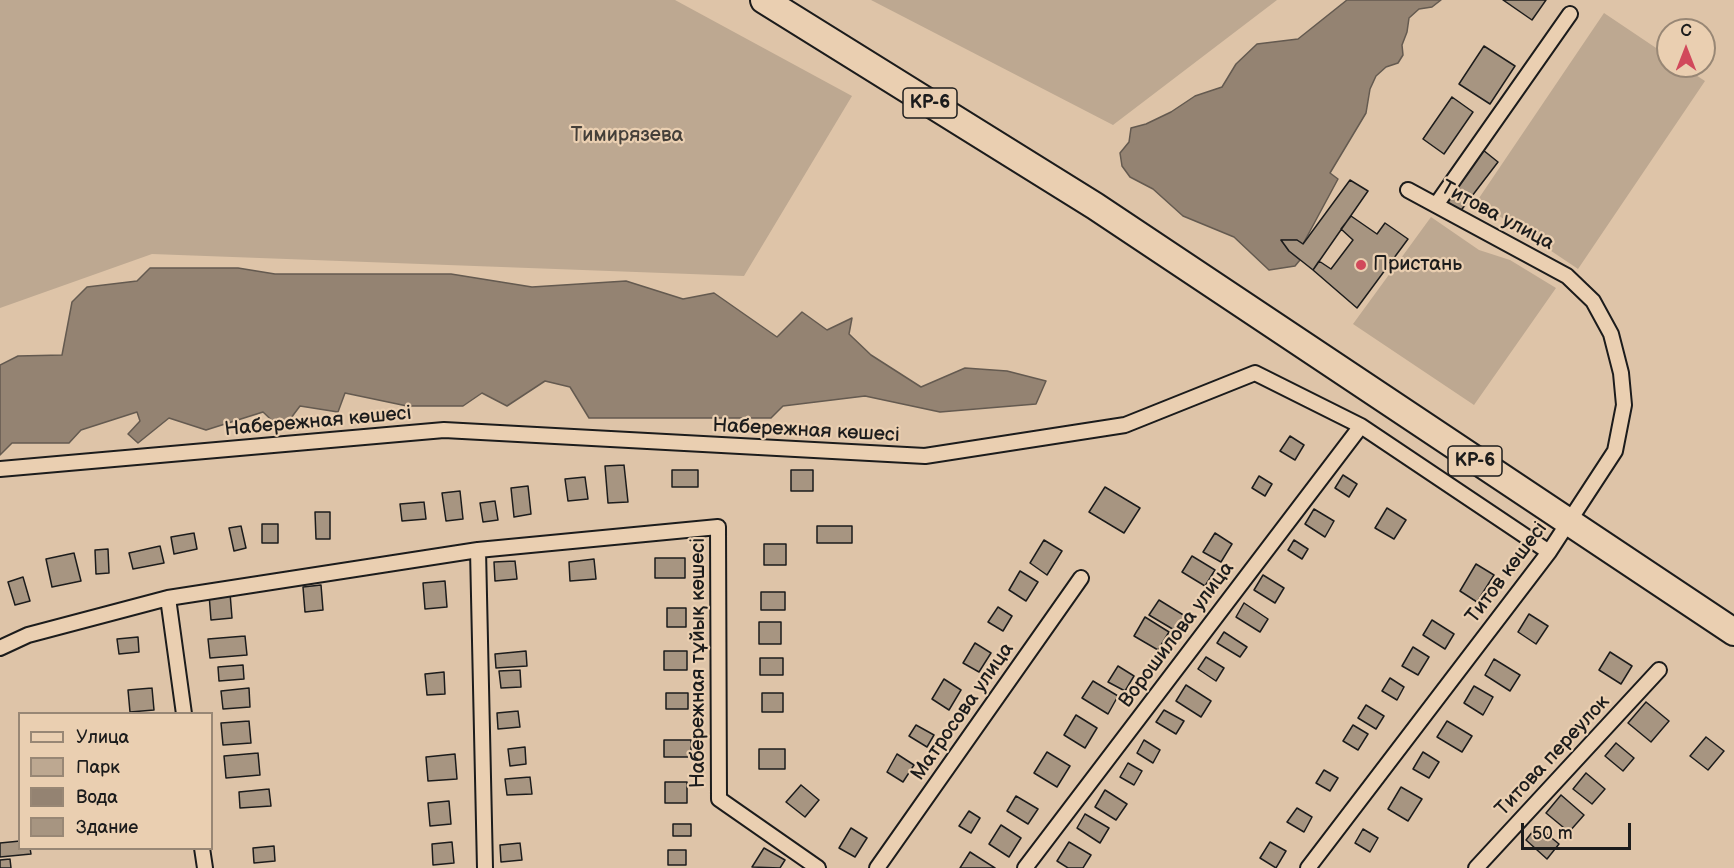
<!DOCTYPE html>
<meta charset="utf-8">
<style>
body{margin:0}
#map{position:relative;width:1734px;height:868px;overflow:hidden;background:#dec4a8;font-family:"Balsamiq Sans",sans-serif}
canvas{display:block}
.legend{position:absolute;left:18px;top:712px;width:195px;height:138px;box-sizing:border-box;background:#eacfb1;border:2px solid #988775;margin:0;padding:8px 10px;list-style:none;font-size:18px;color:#1c1c1c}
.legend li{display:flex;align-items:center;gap:12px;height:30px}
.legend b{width:30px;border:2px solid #988775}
.north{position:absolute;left:1656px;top:18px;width:60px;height:60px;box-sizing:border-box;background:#eacfb1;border:2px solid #988775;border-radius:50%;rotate:0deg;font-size:16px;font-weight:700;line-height:24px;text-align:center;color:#1c1c1c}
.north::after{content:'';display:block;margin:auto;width:21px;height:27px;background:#d1495b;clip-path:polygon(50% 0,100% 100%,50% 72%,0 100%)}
.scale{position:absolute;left:1521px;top:823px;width:110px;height:27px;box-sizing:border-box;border:3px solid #1c1c1c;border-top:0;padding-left:8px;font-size:18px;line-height:21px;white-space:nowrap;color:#1c1c1c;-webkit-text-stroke:4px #eacfb1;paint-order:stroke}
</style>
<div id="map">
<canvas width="1734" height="868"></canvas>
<ul class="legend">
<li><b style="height:8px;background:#eacfb1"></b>Улица</li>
<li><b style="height:16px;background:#bda891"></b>Парк</li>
<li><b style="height:16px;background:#948372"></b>Вода</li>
<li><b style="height:16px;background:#a79581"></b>Здание</li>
</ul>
<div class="north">С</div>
<div class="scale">50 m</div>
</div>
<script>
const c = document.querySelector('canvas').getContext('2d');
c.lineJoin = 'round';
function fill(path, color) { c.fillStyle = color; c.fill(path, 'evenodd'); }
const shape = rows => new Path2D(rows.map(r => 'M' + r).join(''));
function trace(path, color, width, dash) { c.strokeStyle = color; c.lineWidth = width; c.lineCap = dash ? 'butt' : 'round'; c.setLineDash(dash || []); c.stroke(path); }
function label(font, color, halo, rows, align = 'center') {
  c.font = font + ' "Balsamiq Sans",sans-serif'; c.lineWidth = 4.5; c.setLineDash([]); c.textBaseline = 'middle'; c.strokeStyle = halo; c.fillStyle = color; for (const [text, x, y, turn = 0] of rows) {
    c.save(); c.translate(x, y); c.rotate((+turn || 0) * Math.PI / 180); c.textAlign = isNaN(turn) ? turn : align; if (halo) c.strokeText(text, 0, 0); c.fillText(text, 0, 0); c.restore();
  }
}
const green = shape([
 [0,0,675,0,852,96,744,276,152,254,0,308],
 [871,0,1277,0,1113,125],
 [1604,13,1668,56,1668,66,1682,66,1705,81,1578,269,1477,201],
 [1431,217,1479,250,1510,260,1556,288,1474,405,1353,324]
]);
const water = shape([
 [1347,0,1441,0,1432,7,1419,9,1409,18,1407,32,1402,45,1403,55,1398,63,1386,67,1376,76,1370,89,1366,113,1330,173,1338,179,1303,244,1297,240,1281,240,1289,251,1300,260,1295,266,1269,270,1234,237,1183,216,1153,189,1130,177,1122,166,1120,153,1129,142,1131,128,1146,124,1171,112,1195,96,1222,87,1236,64,1257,44,1298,39,1347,0],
 [150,268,238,268,275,274,451,274,532,287,626,281,683,299,714,293,777,337,802,312,827,330,852,318,849,334,871,355,921,387,965,368,1007,371,1046,381,1036,404,940,412,865,396,783,406,771,418,589,418,570,387,545,381,507,406,482,393,463,406,407,406,345,393,338,412,300,406,282,430,263,412,206,430,169,418,138,443,128,434,140,421,137,412,81,430,69,443,12,443,0,455,0,365,18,356,62,355,72,302,87,287,137,281,150,268]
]);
const building = shape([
 [1503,0,1546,0,1532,20,1503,0],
 [1484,46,1515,66,1490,104,1459,84,1484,46],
 [1452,97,1473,112,1444,154,1423,139,1452,97],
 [1483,150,1498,162,1459,213,1442,204,1483,150],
 [1350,180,1368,191,1313,270,1289,251,1281,240,1297,240,1303,244,1350,180],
 [1351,216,1377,234,1385,223,1408,239,1357,308,1313,270,1319,261,1331,269,1353,240,1341,229,1351,216],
 [1290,436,1304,445,1295,460,1280,451,1290,436],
 [624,465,628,502,608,503,605,466,624,465],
 [672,470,698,470,698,487,672,487,672,470],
 [791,470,813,470,813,491,791,491,791,470],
 [1343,475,1357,484,1349,497,1335,488,1343,475],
 [1259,476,1272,484,1265,496,1252,488,1259,476],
 [585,477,588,499,568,501,565,479,585,477],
 [528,486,531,514,514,517,511,488,528,486],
 [1105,487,1140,508,1124,533,1089,512,1105,487],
 [460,491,463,519,446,521,442,493,460,491],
 [495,501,498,520,483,522,480,503,495,501],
 [424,502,426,519,402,521,400,504,424,502],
 [1387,508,1406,520,1394,539,1375,528,1387,508],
 [1314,509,1334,521,1325,537,1305,524,1314,509],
 [315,512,330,512,330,539,316,539,315,512],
 [262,524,278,524,278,543,262,543,262,524],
 [241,526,246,548,234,551,229,528,241,526],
 [817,526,852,526,852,543,817,543,817,526],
 [194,533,197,549,174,554,171,537,194,533],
 [1215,533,1232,544,1221,562,1203,552,1215,533],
 [1044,540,1062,551,1047,575,1030,563,1044,540],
 [1294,540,1308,549,1302,559,1288,550,1294,540],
 [764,544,786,544,786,565,764,565,764,544],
 [160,546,164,563,133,569,129,553,160,546],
 [108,549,109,573,96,574,95,550,108,549],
 [74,553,81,581,52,587,46,559,74,553],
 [1192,556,1215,570,1205,586,1182,572,1192,556],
 [655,558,685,558,685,578,655,578,655,558],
 [594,559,596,579,570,581,569,562,594,559],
 [515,561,517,579,495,581,494,562,515,561],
 [1476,564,1494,575,1477,602,1460,591,1476,564],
 [1020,571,1038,582,1026,601,1009,590,1020,571],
 [1263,575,1284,588,1275,603,1254,590,1263,575],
 [23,577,30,601,15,605,8,582,23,577],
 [445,581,447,607,425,609,423,583,445,581],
 [321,585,323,610,305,612,303,587,321,585],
 [761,592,785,592,785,610,761,610,761,592],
 [230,593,232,618,211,620,209,594,230,593],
 [1159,600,1185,616,1176,631,1149,615,1159,600],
 [1244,603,1268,619,1260,632,1236,617,1244,603],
 [998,607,1012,616,1003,631,988,622,998,607],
 [667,608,686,608,686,627,667,627,667,608],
 [1529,614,1548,626,1536,644,1518,632,1529,614],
 [1145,617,1169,632,1158,650,1134,636,1145,617],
 [1432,620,1454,634,1445,649,1423,635,1432,620],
 [759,622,781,622,781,644,759,644,759,622],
 [1224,632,1247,647,1240,657,1217,643,1224,632],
 [245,636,247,655,210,658,208,639,245,636],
 [138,637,139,652,119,654,117,639,138,637],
 [975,643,991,653,979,672,963,663,975,643],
 [1413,647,1429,657,1418,675,1402,666,1413,647],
 [526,651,527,666,496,668,495,654,526,651],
 [664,651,687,651,687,670,664,670,664,651],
 [1610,652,1632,666,1621,684,1599,670,1610,652],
 [1206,657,1224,668,1216,681,1198,669,1206,657],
 [760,658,783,658,783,675,760,675,760,658],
 [1494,659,1520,675,1510,691,1485,675,1494,659],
 [243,665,244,679,219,681,218,667,243,665],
 [1118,666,1134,676,1125,691,1108,682,1118,666],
 [520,670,521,687,501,688,499,671,520,670],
 [444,672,445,694,427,695,425,674,444,672],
 [1390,678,1404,687,1397,700,1382,691,1390,678],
 [944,679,961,690,949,710,932,699,944,679],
 [1093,681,1118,696,1108,714,1082,698,1093,681],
 [1186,685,1211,701,1201,717,1176,701,1186,685],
 [1474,686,1493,697,1483,715,1464,703,1474,686],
 [152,688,154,710,130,712,128,690,152,688],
 [249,688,250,707,223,709,221,691,249,688],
 [666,693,688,693,688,709,666,709,666,693],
 [762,693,783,693,783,712,762,712,762,693],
 [1646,702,1669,721,1651,742,1628,723,1646,702],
 [1366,705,1384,716,1376,729,1358,718,1366,705],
 [1164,710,1184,721,1176,734,1156,722,1164,710],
 [518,711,520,727,498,729,497,713,518,711],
 [1076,715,1097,728,1085,748,1064,735,1076,715],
 [249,721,251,743,223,745,221,723,249,721],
 [1447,721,1472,736,1462,752,1437,737,1447,721],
 [916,725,934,735,927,747,909,736,916,725],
 [1353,725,1368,734,1358,750,1343,741,1353,725],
 [1706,737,1724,751,1708,770,1690,756,1706,737],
 [664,740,691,740,691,757,664,757,664,740],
 [1144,740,1160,750,1153,763,1137,753,1144,740],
 [1616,743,1634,758,1623,771,1605,756,1616,743],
 [525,747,526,764,510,766,508,749,525,747],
 [759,749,785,749,785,769,759,769,759,749],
 [1047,752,1070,766,1057,787,1034,773,1047,752],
 [1423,752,1439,762,1429,778,1413,769,1423,752],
 [258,753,260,775,226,778,224,756,258,753],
 [455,754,457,779,428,781,426,757,455,754],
 [897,754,914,765,903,782,887,772,897,754],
 [1128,763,1142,771,1134,785,1120,777,1128,763],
 [1324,770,1338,778,1330,791,1316,783,1324,770],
 [1586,773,1605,789,1592,804,1573,789,1586,773],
 [530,777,532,794,507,795,505,779,530,777],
 [665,782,687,782,687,803,665,803,665,782],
 [801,785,819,800,805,817,786,802,801,785],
 [1401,787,1422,799,1408,821,1388,809,1401,787],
 [269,789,271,806,240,808,239,792,269,789],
 [1105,790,1127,804,1116,820,1095,807,1105,790],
 [1561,795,1584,815,1569,832,1546,813,1561,795],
 [1016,796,1038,809,1028,824,1007,811,1016,796],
 [449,801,451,824,430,826,428,803,449,801],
 [1297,808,1312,817,1304,832,1287,822,1297,808],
 [969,811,980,818,971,833,959,826,969,811],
 [1085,814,1109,828,1100,843,1077,828,1085,814],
 [673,824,691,824,691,836,673,836,673,824],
 [1001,825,1021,838,1009,857,989,844,1001,825],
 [1537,826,1559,844,1547,859,1526,840,1537,826],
 [851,828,867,838,855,857,839,848,851,828],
 [1363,829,1378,838,1370,852,1355,843,1363,829],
 [20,841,20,848,30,848,31,854,0,857,0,843,20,841],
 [452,842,454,863,433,865,432,844,452,842],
 [1069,842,1091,855,1083,868,1068,868,1057,861,1069,842],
 [1270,842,1286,851,1276,868,1260,858,1270,842],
 [520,843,522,860,501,862,500,845,520,843],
 [274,846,275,861,254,863,253,848,274,846],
 [764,848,785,860,780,868,752,867,764,848],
 [668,850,686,850,686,865,668,865,668,850],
 [970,852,995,868,960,868,970,852],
 [10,859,11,868,0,868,0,860,10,859]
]);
const street = shape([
 [1436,205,1570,14],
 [0,469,444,430,925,456,1125,425,1255,373,1361,426,1549,552],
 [478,550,485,868],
 [168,598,184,714],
 [0,648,28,635,168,598,478,550,718,527,719,799,818,868],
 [202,848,205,868],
 [877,868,1081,578],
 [1025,868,1361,426],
 [1308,868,1549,552,1615,451,1624,405,1621,373,1611,334,1593,301,1567,276,1408,190],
 [1476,868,1659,670]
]);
const highway = shape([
 [764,0,1095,206,1734,632]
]);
const markers = [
 [1361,265,6,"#d1495b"]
];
const shields = [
 [930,103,54],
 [1475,461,54]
];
const shieldNames = [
 ["KP-6",930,103],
 ["KP-6",1475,461]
];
const parkNames = [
 ["Тимирязева",627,136]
];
const streetNames = [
 ["Титова улица",1497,216,28],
 ["Набережная көшесі",318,422,-5],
 ["Набережная көшесі",806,431,3],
 ["Титов көшесі",1507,573,-53],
 ["Ворошилова улица",1177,635,-53],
 ["Набережная тұйық көшесі",699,663,-90],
 ["Матросова улица",963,712,-55],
 ["Титова переулок",1553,756,-47]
];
const poiNames = [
 ["Пристань",1373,265]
];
fill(green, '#bda891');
fill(water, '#948372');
trace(water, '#645a50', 1.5);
fill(building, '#a79581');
trace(building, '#1c1c1c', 1.5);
trace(street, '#1c1c1c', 18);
trace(highway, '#1c1c1c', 30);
trace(street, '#eacfb1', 14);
trace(highway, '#eacfb1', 26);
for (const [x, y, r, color] of markers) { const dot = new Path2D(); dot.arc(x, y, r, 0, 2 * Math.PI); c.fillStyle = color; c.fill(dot); trace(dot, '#eacfb1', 2); }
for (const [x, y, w] of shields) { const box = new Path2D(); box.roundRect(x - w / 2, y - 15, w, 30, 4.5); c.fillStyle = '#eacfb1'; c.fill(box); trace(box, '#1c1c1c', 1.5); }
label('bold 18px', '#1c1c1c', null, shieldNames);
label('20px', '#443f39', '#eacfb1', parkNames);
label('20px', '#1c1c1c', '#eacfb1', streetNames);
label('20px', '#1c1c1c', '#eacfb1', poiNames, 'left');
</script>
